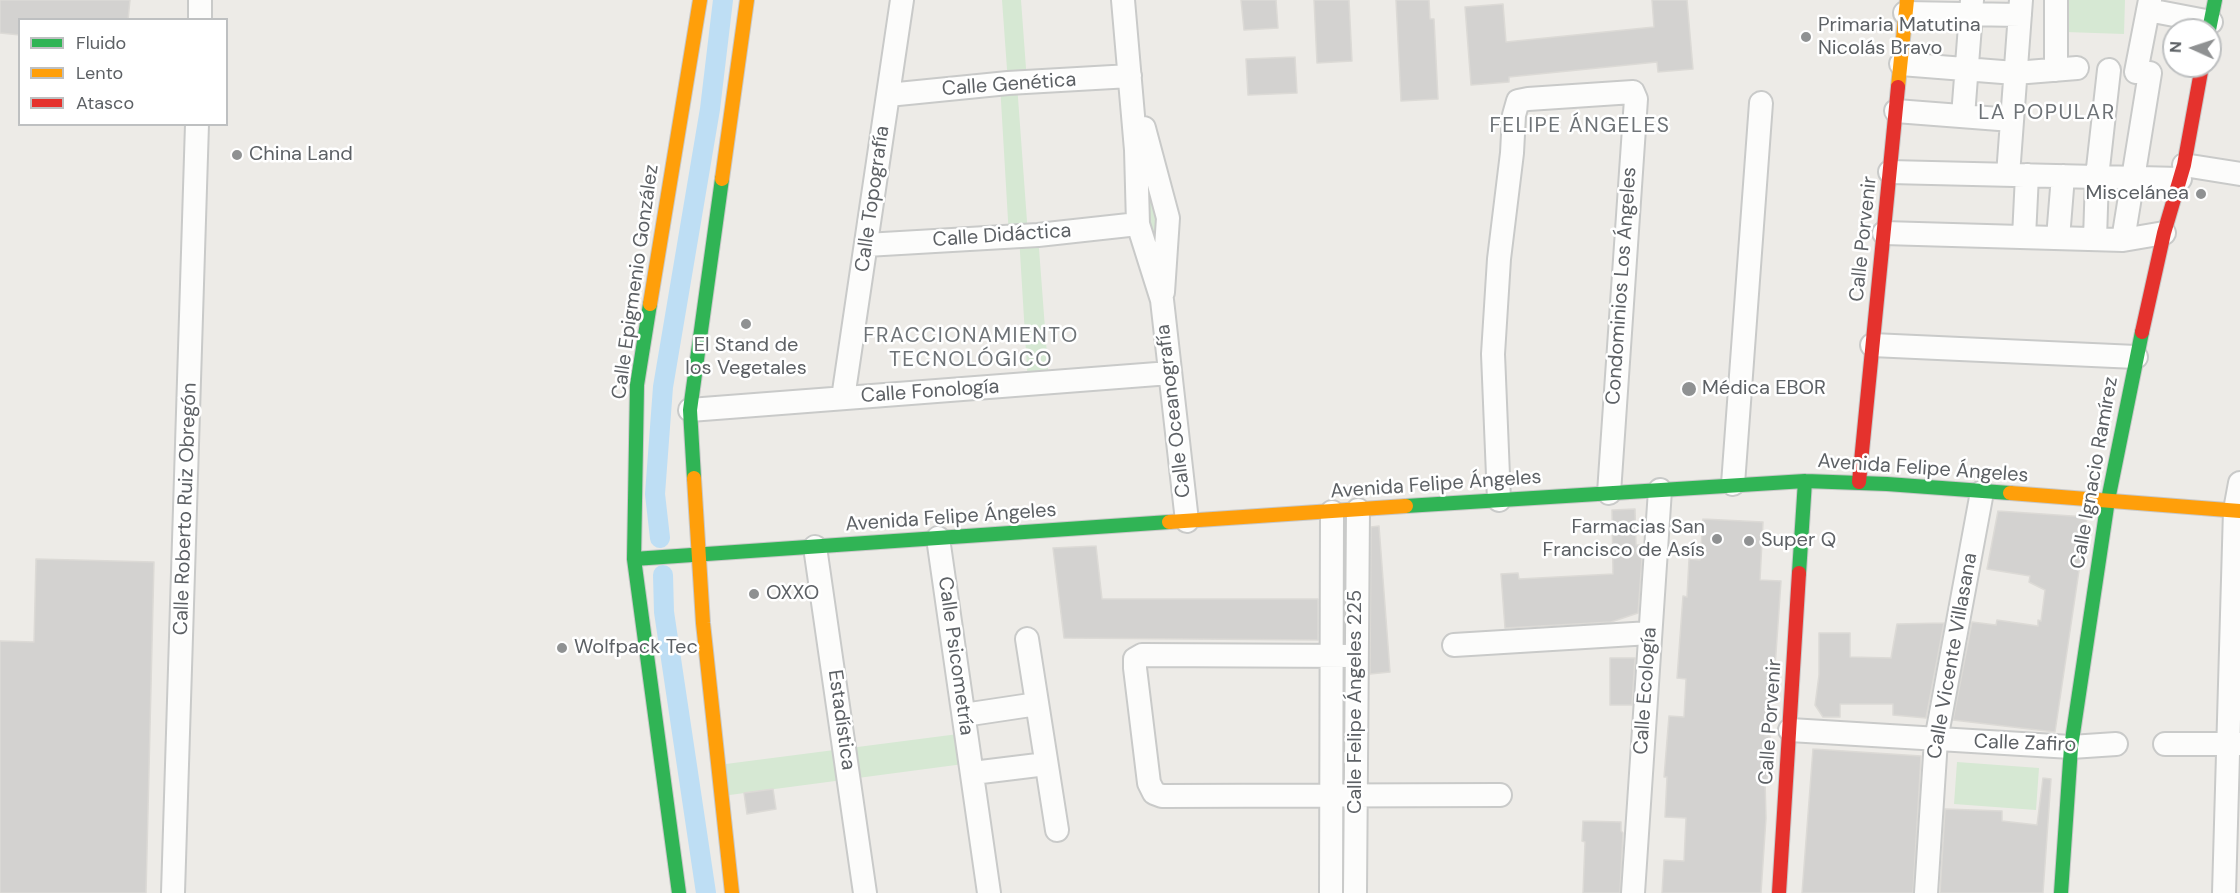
<!DOCTYPE html>
<meta charset="utf-8">
<style>
body{margin:0}
#map{position:relative;width:2240px;height:893px;overflow:hidden;background:#edebe7;font-family:"DM Sans",sans-serif}
canvas{display:block}
.legend{position:absolute;left:18px;top:18px;width:210px;height:108px;box-sizing:border-box;background:#fff;border:2px solid #bec0c1;margin:0;padding:8px 10px;list-style:none;font-size:18px;color:#5d6165}
.legend li{display:flex;align-items:center;gap:12px;height:30px}
.legend b{width:30px;border:2px solid #bec0c1}
.north{position:absolute;left:2162px;top:18px;width:60px;height:60px;box-sizing:border-box;background:#fff;border:2px solid #bec0c1;border-radius:50%;rotate:273deg;font-size:16px;font-weight:700;line-height:24px;text-align:center;color:#5d6165}
.north::after{content:'';display:block;margin:auto;width:21px;height:27px;background:#8f9192;clip-path:polygon(50% 0,100% 100%,50% 72%,0 100%)}
</style>
<div id="map">
<canvas width="2240" height="893"></canvas>
<ul class="legend">
<li><b style="height:8px;background:#30b455"></b>Fluido</li>
<li><b style="height:8px;background:#ff9f0a"></b>Lento</li>
<li><b style="height:8px;background:#e5322d"></b>Atasco</li>
</ul>
<div class="north">N</div>
</div>
<script>
const c = document.querySelector('canvas').getContext('2d');
c.lineJoin = 'round';
function fill(path, color) { c.fillStyle = color; c.fill(path, 'evenodd'); }
const shape = rows => new Path2D(rows.map(r => 'M' + r).join(''));
function trace(path, color, width, dash) { c.strokeStyle = color; c.lineWidth = width; c.lineCap = dash ? 'butt' : 'round'; c.setLineDash(dash || []); c.stroke(path); }
function label(font, color, halo, rows, align = 'center') {
  c.font = font + ' "DM Sans",sans-serif'; c.lineWidth = 5; c.setLineDash([]); c.textBaseline = 'middle'; c.strokeStyle = halo; c.fillStyle = color; for (const [text, x, y, turn = 0] of rows) {
    c.save(); c.translate(x, y); c.rotate((+turn || 0) * Math.PI / 180); c.textAlign = isNaN(turn) ? turn : align; if (halo) c.strokeText(text, 0, 0); c.fillText(text, 0, 0); c.restore();
  }
}
const green = shape([
 [1002,0,1021,0,1027,82,1017,84,1028,235,1038,235,1049,382,1028,385,1019,236,1009,237,1000,84,1008,83],
 [2067,0,2125,0,2124,34,2066,32],
 [1145,168,1164,216,1158,273,1140,224],
 [966,733,971,763,722,796,718,765],
 [1957,762,2039,768,2036,810,1954,804]
]);
const canal = shape([
 [660,538,655,494,663,387,710,109,723,0],
 [663,575,664,612,706,893]
]);
const building = shape([
 [0,0,130,0,128,20,20,20,20,35,0,33,0,0],
 [1241,0,1276,0,1278,28,1244,30,1241,0],
 [1314,0,1349,0,1352,61,1317,63,1314,0],
 [1396,0,1429,0,1430,19,1434,19,1438,99,1401,101,1396,0],
 [1652,0,1687,0,1693,69,1658,72,1657,62,1509,77,1509,82,1471,85,1465,7,1503,4,1506,42,1654,27,1652,0],
 [1295,57,1297,93,1248,95,1246,59,1295,57],
 [1635,509,1636,545,1643,545,1638,613,1611,622,1505,628,1501,574,1518,573,1519,579,1613,574,1612,510,1635,509],
 [1998,511,2087,517,2055,732,1953,720,1972,622,1996,625,1997,620,2038,626,2038,620,2041,621,2045,590,2029,582,2030,576,1987,569,1998,511],
 [1703,519,1763,522,1760,580,1781,581,1775,667,1770,667,1765,736,1770,736,1767,780,1765,780,1766,818,1761,893,1662,893,1664,860,1684,861,1686,818,1665,817,1667,777,1664,777,1669,716,1684,717,1686,679,1677,678,1683,596,1687,597,1689,559,1700,560,1703,519],
 [1379,526,1390,672,1370,674,1371,527,1379,526],
 [1096,546,1102,599,1318,599,1318,640,1064,638,1053,548,1096,546],
 [36,559,154,562,146,893,0,893,0,641,34,642,36,559],
 [1944,623,1926,718,1893,715,1893,704,1840,704,1840,717,1823,717,1815,705,1819,675,1819,633,1850,633,1850,657,1891,658,1897,624,1944,623],
 [1610,658,1635,658,1632,705,1610,705,1610,658],
 [1813,749,1921,756,1913,893,1802,893,1813,749],
 [2043,778,2051,779,2043,893,1940,893,1945,809,2002,811,2002,821,2037,825,2043,778],
 [773,789,776,809,747,814,744,793,773,789],
 [1583,821,1621,822,1621,831,1623,833,1620,893,1583,893,1585,842,1582,841,1583,821]
]);
const street = shape([
 [1123,0,1136,150,1138,224,1162,300,1187,521],
 [2056,0,2056,70],
 [2148,10,2211,22],
 [1905,13,2020,15],
 [200,20,200,0],
 [1901,64,2015,73,2077,68],
 [2136,72,2150,0],
 [888,95,1008,83,1130,76],
 [1896,111,2012,120],
 [1963,116,1972,0],
 [1144,128,1168,218,1163,292],
 [2184,165,2240,174],
 [1890,172,2180,179],
 [2008,175,2021,0],
 [1884,233,2123,240,2164,233],
 [2024,237,2027,175],
 [2058,238,2063,176],
 [2095,239,2097,177,2109,70],
 [2123,240,2150,73],
 [866,245,1038,235,1138,224],
 [1872,345,2136,357],
 [843,398,902,0],
 [690,410,1170,373],
 [1733,484,1761,103],
 [1499,500,1493,354,1499,259,1512,153,1514,115,1518,101,1528,99,1633,92,1636,99,1609,493],
 [938,538,989,893],
 [815,547,865,893],
 [1027,639,1057,830],
 [1454,645,1650,633],
 [1356,656,1142,655,1135,659,1135,668,1149,783,1154,793,1162,796,1500,795],
 [964,715,1037,704],
 [1790,730,2071,747,2116,744],
 [2165,744,2240,744],
 [973,773,1046,764],
 [173,893,197,124],
 [1331,893,1332,512],
 [1355,893,1358,510],
 [1633,893,1660,490],
 [1926,893,1936,740,1982,492],
 [2224,893,2235,510,2240,483]
]);
const fast = shape([
 [2209,30,2215,0],
 [650,304,637,385,634,559,679,893],
 [694,478,690,410,722,179],
 [1406,506,1805,481,1887,484,2010,493],
 [634,559,1169,522],
 [1799,573,1805,481],
 [2061,893,2071,747,2108,500,2142,332]
]);
const slow = shape([
 [1898,87,1907,0],
 [722,179,747,0],
 [650,304,700,0],
 [694,478,703,623,732,893],
 [2010,493,2240,511],
 [1169,522,1406,506]
]);
const jam = shape([
 [2142,332,2164,233,2184,165,2202,66],
 [1859,482,1898,87],
 [1779,893,1799,573]
]);
const markers = [
 [1806,37,6,"#8f9192"],
 [237,155,6,"#8f9192"],
 [2201,194,6,"#8f9192"],
 [746,324,6,"#8f9192"],
 [1689,389,8,"#8f9192"],
 [1717,539,6,"#8f9192"],
 [1749,541,6,"#8f9192"],
 [754,594,6,"#8f9192"],
 [562,648,6,"#8f9192"]
];
const poiNames = [
 ["Primaria Matutina",1818,26],
 ["Nicolás Bravo",1818,49],
 ["China Land",249,155],
 ["Miscelánea",2189,194,"right"],
 ["El Stand de",746,346,"center"],
 ["los Vegetales",746,369,"center"],
 ["Médica EBOR",1702,389],
 ["Farmacias San",1705,528,"right"],
 ["Francisco de Asís",1705,551,"right"],
 ["Super Q",1761,541],
 ["OXXO",766,594],
 ["Wolfpack Tec",574,648]
];
const streetNames = [
 ["Calle Genética",1009,85,-4],
 ["Calle Topografía",873,199,-82],
 ["Calle Didáctica",1002,236,-4],
 ["Calle Porvenir",1864,239,-84],
 ["Calle Epigmenio González",636,282,-82],
 ["Condominios Los Ángeles",1622,286,-86],
 ["Calle Fonología",930,392,-4],
 ["Calle Oceanografía",1174,411,-97],
 ["Avenida Felipe Ángeles",1923,469,4],
 ["Calle Ignacio Ramírez",2095,473,-80],
 ["Avenida Felipe Ángeles",1436,485,-4],
 ["Calle Roberto Ruiz Obregón",186,509,-88],
 ["Avenida Felipe Ángeles",951,518,-4],
 ["Calle Psicometría",955,656,82],
 ["Calle Vicente Villasana",1953,656,-80],
 ["Calle Ecología",1646,691,-86],
 ["Calle Felipe Ángeles 225",1356,702,-90],
 ["Estadística",841,720,82],
 ["Calle Porvenir",1771,722,-86],
 ["Calle Zafiro",2025,744,2]
];
const neighbourhoodNames = [
 ["LA POPULAR",2047,113],
 ["FELIPE ÁNGELES",1580,126],
 ["FRACCIONAMIENTO",971,336],
 ["TECNOLÓGICO",971,360]
];
fill(green, '#d6e8d3');
trace(canal, '#bedef4', 20);
fill(building, '#d3d2d0');
trace(building, '#dcdad6', 1.5);
trace(street, '#c9cac9', 26);
trace(fast, '#c8c8c8', 16);
trace(slow, '#c8c8c8', 16);
trace(jam, '#c8c8c8', 16);
trace(street, '#fcfcfb', 22);
trace(fast, '#30b455', 14);
trace(slow, '#ff9f0a', 14);
trace(jam, '#e5322d', 14);
for (const [x, y, r, color] of markers) { const dot = new Path2D(); dot.arc(x, y, r, 0, 2 * Math.PI); c.fillStyle = color; c.fill(dot); trace(dot, '#fff', 2); }
label('20px', '#5d6165', '#fff', poiNames, 'left');
label('20px', '#5d6165', '#fff', streetNames);
c.letterSpacing = '1.5px';
label('21px', '#6e7377', '#fff', neighbourhoodNames);
c.letterSpacing = '0px';
</script>
